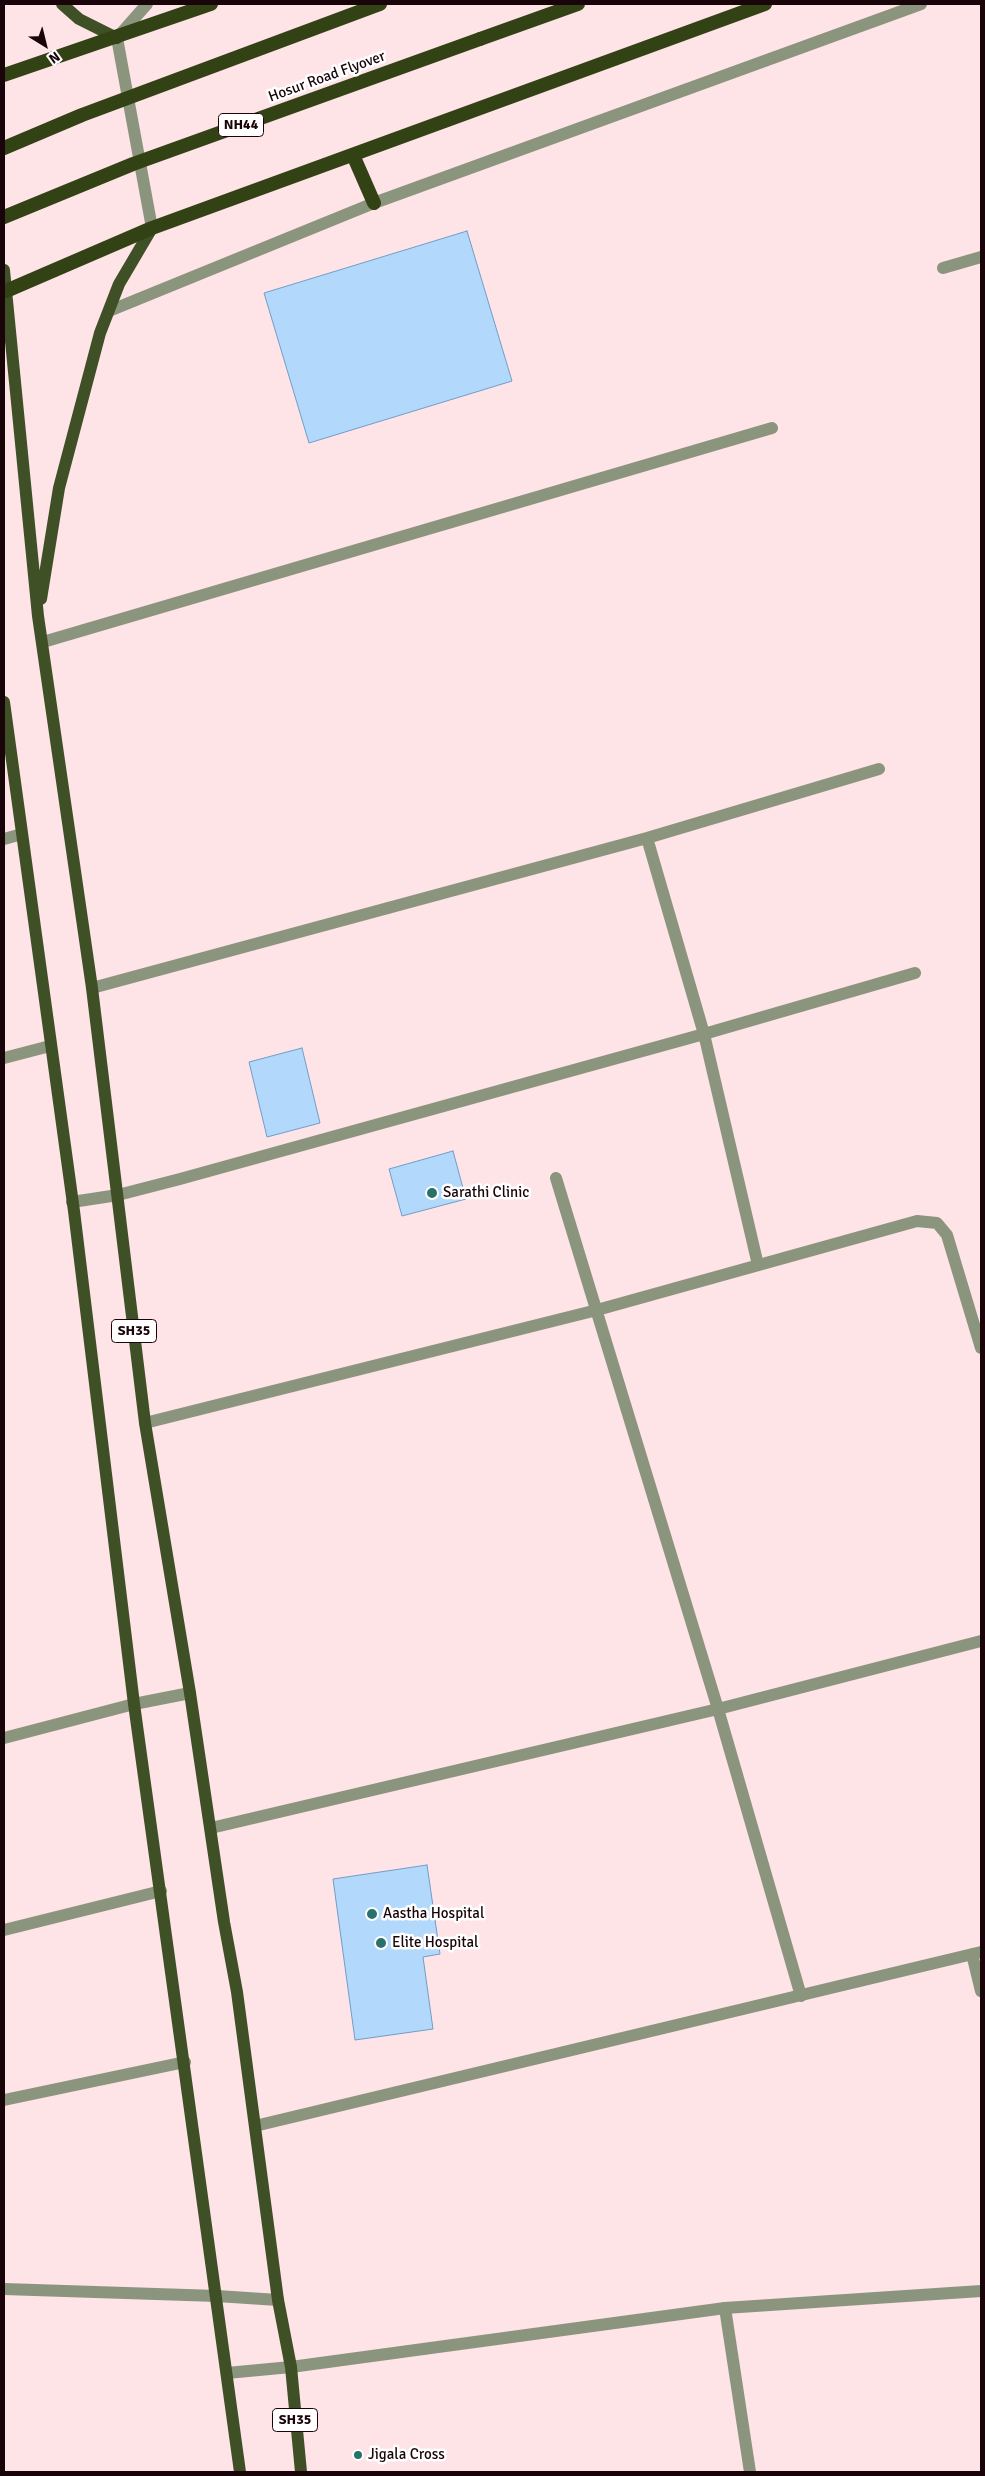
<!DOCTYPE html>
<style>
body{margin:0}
#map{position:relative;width:985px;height:2476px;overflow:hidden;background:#fee3e7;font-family:Signika,sans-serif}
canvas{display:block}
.frame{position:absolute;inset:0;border:5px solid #190509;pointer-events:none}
.north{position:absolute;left:20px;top:20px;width:50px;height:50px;-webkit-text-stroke:4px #fff;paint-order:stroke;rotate:144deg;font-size:14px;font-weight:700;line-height:20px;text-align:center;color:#190509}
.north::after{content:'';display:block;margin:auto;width:18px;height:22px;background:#190509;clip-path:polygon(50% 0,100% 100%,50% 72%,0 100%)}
</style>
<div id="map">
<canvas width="985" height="2476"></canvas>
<div class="frame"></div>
<div class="north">N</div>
</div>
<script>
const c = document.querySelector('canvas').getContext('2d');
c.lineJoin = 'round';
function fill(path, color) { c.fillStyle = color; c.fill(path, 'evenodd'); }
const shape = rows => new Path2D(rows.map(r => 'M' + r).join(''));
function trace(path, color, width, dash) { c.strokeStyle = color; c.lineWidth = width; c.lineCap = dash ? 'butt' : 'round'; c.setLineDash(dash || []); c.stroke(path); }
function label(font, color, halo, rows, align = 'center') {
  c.font = font + ' Signika,sans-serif'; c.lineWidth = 5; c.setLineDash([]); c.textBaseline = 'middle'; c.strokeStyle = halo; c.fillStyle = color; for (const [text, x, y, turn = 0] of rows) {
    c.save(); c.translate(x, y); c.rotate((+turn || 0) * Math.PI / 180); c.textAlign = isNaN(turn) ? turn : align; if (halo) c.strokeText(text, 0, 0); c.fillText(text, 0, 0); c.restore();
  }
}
const building = shape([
 [467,231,512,381,309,443,264,293,467,231],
 [302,1048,320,1123,267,1137,249,1062,302,1048],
 [453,1151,466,1199,402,1216,389,1169,453,1151],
 [427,1865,440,1954,423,1957,433,2029,355,2040,333,1879,427,1865]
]);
const service = shape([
 [943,268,981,257]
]);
const minor = shape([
 [43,642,772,428],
 [647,838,704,1034,758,1265],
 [4,839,22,834],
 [92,988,647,838,879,769],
 [4,1058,50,1046],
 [556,1178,718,1709,801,1996],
 [72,1202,118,1195,180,1179,704,1034,915,973],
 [145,1423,597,1310,917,1221,937,1223,947,1235,981,1348],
 [4,1738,134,1704,190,1693],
 [211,1828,718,1709,981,1641],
 [4,1930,161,1891],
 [972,1954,981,1991],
 [4,2100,185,2062],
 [255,2126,981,1952],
 [4,2289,217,2296,278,2300],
 [725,2308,750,2472]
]);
const tertiary = shape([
 [147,4,117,38,152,228],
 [109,311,374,203,921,4],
 [227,2373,291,2367,725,2308,981,2291]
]);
const primary = shape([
 [62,4,79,19,117,38],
 [4,270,38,616,92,988,145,1423,190,1693,224,1922,237,1992,278,2300,291,2367,301,2472],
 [41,599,59,488,100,333,119,284,152,228],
 [4,702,74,1211,134,1704,240,2472]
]);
const trunk = shape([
 [480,39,578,4],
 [4,75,211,4],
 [353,155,374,203],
 [6,291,152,228,765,4]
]);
const trunkBridge = shape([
 [4,148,82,115,380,4],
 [4,217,133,164,480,39]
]);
const markers = [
 [432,1193,6,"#29726b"],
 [372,1914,6,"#29726b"],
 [381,1943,6,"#29726b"],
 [358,2455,5,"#29726b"]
];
const shields = [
 [241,125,45],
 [134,1331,45],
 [295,2420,45]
];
const shieldNames = [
 ["NH44",241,125],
 ["SH35",134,1331],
 ["SH35",295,2420]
];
const streetNames = [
 ["Hosur Road Flyover",327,77,-20]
];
const poiNames = [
 ["Sarathi Clinic",443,1193],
 ["Aastha Hospital",383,1914],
 ["Elite Hospital",392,1943],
 ["Jigala Cross",368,2455]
];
fill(building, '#b2d8fb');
trace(building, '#709dc6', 1);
trace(service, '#8b957e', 12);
trace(minor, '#8b957e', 12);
trace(tertiary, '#8b957e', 12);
trace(primary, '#3f4f26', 12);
trace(trunk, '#324214', 14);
trace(trunkBridge, '#324214', 14);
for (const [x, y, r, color] of markers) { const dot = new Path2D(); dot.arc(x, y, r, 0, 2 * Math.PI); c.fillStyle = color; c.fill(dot); trace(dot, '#fff', 2); }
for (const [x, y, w] of shields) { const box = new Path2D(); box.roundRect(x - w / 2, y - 11.5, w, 23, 4); c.fillStyle = '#fff'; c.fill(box); trace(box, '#190509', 1); }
label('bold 14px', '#190509', null, shieldNames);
label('15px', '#190509', '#fff', streetNames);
label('15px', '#190509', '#fff', poiNames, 'left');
</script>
